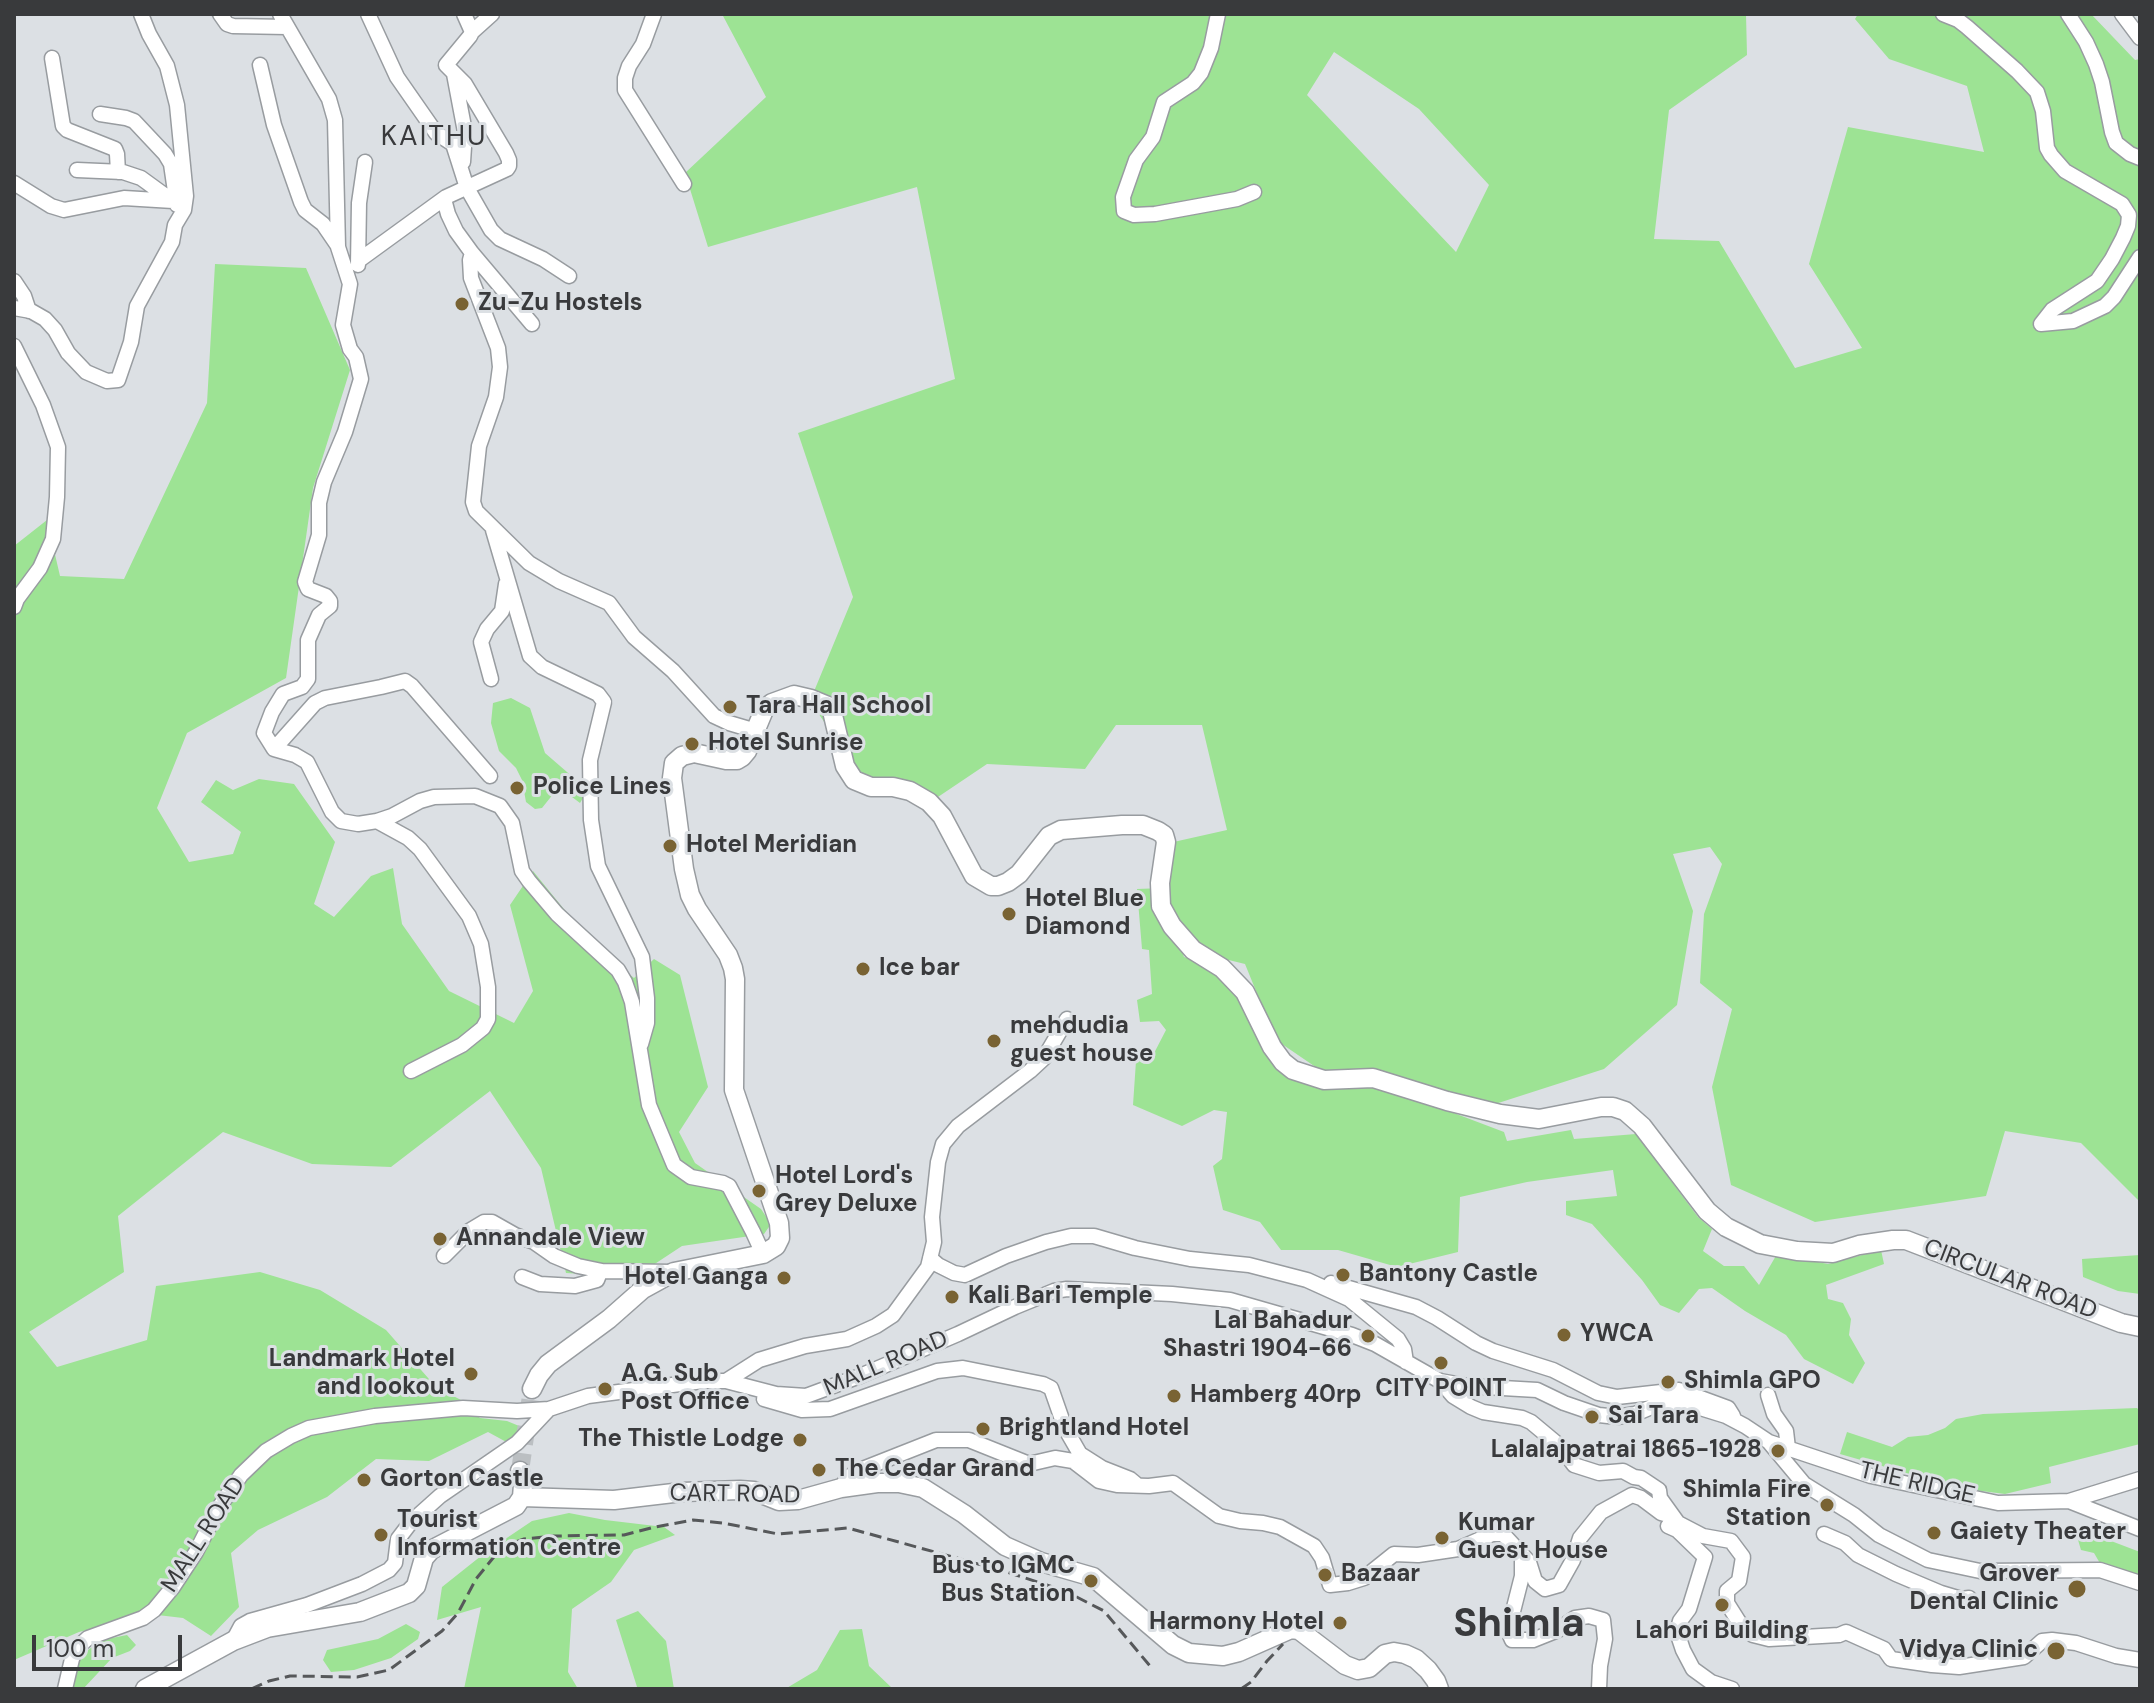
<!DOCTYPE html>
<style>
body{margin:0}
#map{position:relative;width:2154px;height:1703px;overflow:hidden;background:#dce0e4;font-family:"DM Sans",sans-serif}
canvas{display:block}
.frame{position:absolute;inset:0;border:16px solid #393a3c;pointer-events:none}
.scale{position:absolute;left:32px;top:1635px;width:150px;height:36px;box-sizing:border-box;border:4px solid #393a3c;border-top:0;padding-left:10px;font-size:24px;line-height:28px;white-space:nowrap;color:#393a3c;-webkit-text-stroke:6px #dce0e4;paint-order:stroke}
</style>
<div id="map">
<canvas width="2154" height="1703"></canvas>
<div class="frame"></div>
<div class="scale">100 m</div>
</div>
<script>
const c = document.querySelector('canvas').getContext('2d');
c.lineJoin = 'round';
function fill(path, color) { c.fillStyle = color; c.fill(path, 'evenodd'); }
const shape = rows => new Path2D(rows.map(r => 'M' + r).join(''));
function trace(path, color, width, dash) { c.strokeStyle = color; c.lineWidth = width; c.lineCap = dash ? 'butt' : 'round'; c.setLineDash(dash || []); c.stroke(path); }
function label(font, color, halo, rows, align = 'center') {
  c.font = font + ' "DM Sans",sans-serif'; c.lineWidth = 6; c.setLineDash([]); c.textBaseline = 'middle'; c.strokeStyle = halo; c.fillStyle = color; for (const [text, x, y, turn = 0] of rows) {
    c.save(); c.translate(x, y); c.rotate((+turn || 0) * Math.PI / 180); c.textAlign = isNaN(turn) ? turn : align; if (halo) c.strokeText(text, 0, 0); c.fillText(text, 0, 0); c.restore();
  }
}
const green = shape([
 [722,14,1746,14,1747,55,1669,110,1654,239,1719,241,1795,368,1862,348,1809,264,1848,127,1984,152,1967,86,1889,59,1855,19,1858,14,2091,14,2135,60,2140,59,2140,1202,2081,1143,2005,1131,1986,1196,1815,1222,1731,1185,1712,1087,1732,1009,1700,983,1704,914,1722,864,1710,847,1673,854,1693,911,1677,1005,1604,1069,1489,1106,1375,1070,1320,1070,1276,1040,1245,964,1192,951,1166,897,1184,957,1235,971,1270,1050,1311,1082,1372,1082,1504,1132,1507,1141,1571,1130,1574,1139,1636,1134,1698,1217,1712,1229,1703,1251,1724,1266,1744,1266,1759,1285,1777,1254,1828,1264,1881,1250,1884,1264,1826,1285,1828,1299,1843,1303,1851,1319,1849,1335,1865,1363,1853,1384,1804,1359,1786,1335,1745,1311,1712,1288,1699,1289,1679,1313,1660,1305,1642,1280,1592,1224,1566,1215,1566,1201,1617,1196,1613,1170,1527,1182,1460,1197,1458,1252,1397,1267,1338,1250,1281,1250,1260,1222,1223,1210,1213,1166,1222,1159,1227,1112,1214,1110,1182,1126,1133,1105,1136,1061,1151,1059,1166,1030,1159,1021,1140,1022,1137,1000,1152,994,1149,950,1142,949,1137,889,1163,888,1169,843,1227,830,1202,725,1116,725,1085,769,987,764,932,801,858,772,810,701,853,597,798,433,955,379,917,187,708,247,685,173,766,97],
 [1334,52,1419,109,1489,185,1456,252,1307,95],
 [215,264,306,268,350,370,313,488,286,678,187,733,157,808,189,862,233,854,241,832,201,802,216,780,233,790,259,779,294,784,335,842,314,904,334,917,371,876,393,868,402,924,449,991,514,1023,533,991,510,905,533,871,593,945,634,978,654,959,680,975,708,1087,679,1132,695,1163,761,1209,771,1224,764,1234,682,1246,635,1277,566,1273,541,1168,490,1091,391,1167,312,1164,223,1132,118,1216,124,1272,29,1332,57,1367,147,1340,156,1286,260,1272,320,1290,386,1330,436,1387,461,1400,480,1418,507,1421,524,1428,510,1444,488,1432,429,1461,376,1459,327,1497,258,1530,231,1553,239,1607,211,1636,183,1618,149,1614,79,1632,14,1660,14,546,47,520,60,576,124,579,207,403],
 [511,698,530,708,545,753,582,785,583,798,580,803,572,797,554,793,542,808,535,809,526,802,522,780,516,768,499,751,491,723,493,703],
 [2140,1255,2140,1294,2118,1291,2083,1277,2082,1259],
 [2137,1408,2140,1411,2140,1444,2049,1467,2051,1483,2005,1494,1966,1489,1931,1480,1840,1454,1847,1432,1892,1447,1908,1437,1928,1435,1945,1428,1956,1419,1983,1414],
 [569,1513,605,1520,664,1527,675,1535,634,1550,611,1582,572,1609,568,1672,578,1689,464,1689,481,1607,437,1620,442,1587,486,1552,532,1521],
 [2076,1533,2098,1536,2140,1552,2140,1579,2101,1565,2094,1553,2081,1550],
 [638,1611,666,1641,674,1689,632,1689,637,1687,616,1620],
 [406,1624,420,1632,418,1639,391,1658,354,1670,331,1672,323,1660,327,1650,378,1639],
 [862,1629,869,1666,893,1689,785,1689,817,1670,840,1630],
 [127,1635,136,1645,130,1651,112,1658,83,1689,69,1689,66,1683,81,1655,102,1640]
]);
const majorTunnel = shape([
 [520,1471,532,1389]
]);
const minor = shape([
 [220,14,227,24,233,26,287,27],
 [280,14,329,99,335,120,338,247,350,284,343,325,350,349,356,357,361,379,345,432,324,482,319,503,319,535,305,582,308,589,326,596,330,601,330,606,319,615,308,640,308,679,302,687,283,694,272,712,264,733,274,749,295,755,307,762,332,812,341,821,358,824,377,821,392,816,420,801,434,797,475,796,500,806,512,823,522,871,529,881,557,914,618,970,625,982,632,1002,649,1105,674,1165,691,1177,723,1183,729,1186,753,1232,763,1254],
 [368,14,397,77,436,133,453,144,467,188,491,230,500,239,543,259,569,276],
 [654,14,643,44,629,66,625,78,625,90,684,184],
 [1218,14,1211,48,1201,73,1193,83,1164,102,1153,137,1136,160,1123,197,1124,211,1134,215,1155,214,1237,199,1254,192],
 [1943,14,1958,20,1967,27,2017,71,2037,92,2043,111,2047,148,2051,155,2065,171,2122,204,2129,215,2128,226,2123,238,2112,259,2097,281,2052,310,2041,324],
 [2068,14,2086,42,2096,64,2102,82,2112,132,2116,143,2130,154,2140,158],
 [2122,14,2140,38],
 [472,32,492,14],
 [52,58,63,126,67,130,115,149,117,154,118,172],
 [260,65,274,125,301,202,305,210,323,224,338,246],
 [454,74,465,132,463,162],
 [100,114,126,118,134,121,165,154,171,164,177,205],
 [77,170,123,172,141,178,174,202],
 [14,183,51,206,64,210,124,198,173,201],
 [444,199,448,214,456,231,472,253,532,324],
 [472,253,470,260,471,278,498,348,500,367,496,397,479,446,473,502,476,511,529,563,559,581,609,603,634,637,673,671,714,716,729,723,756,731],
 [358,261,446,197,507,169,509,166,509,160,506,153,465,84,446,65,470,36,472,32,464,14],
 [358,265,359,203,365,162],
 [14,281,24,296,29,311],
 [14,308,31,311,45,319,55,330,68,353,86,372,107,381,118,380,131,342,137,306,172,242,175,225,184,210,186,196,177,105,167,66,149,34,141,14],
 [2041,324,2073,321,2105,306,2114,297,2140,257],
 [14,346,43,405,58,447,57,497,53,539,40,568,17,599,14,607],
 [493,530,530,656,542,667,598,694,604,702,590,760,591,820,598,866,642,957,647,998,647,1023,641,1044],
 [491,679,481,642,487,629,502,611,506,584],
 [274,749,315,703,325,698,381,687,405,681,412,686,490,776],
 [377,821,408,838,420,849,469,916,481,944,488,987,488,1019,483,1028,462,1045,411,1071],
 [444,1256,469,1231,484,1222,492,1222,515,1235,534,1242,554,1256,578,1266,602,1271,673,1272],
 [930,1258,938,1265,954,1273,965,1275,1006,1256,1046,1242,1071,1236,1094,1236,1135,1248,1190,1259,1249,1265,1307,1280,1349,1299,1398,1339,1404,1349,1406,1362],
 [522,1277,540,1284,575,1286,597,1280,599,1275,597,1270],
 [1331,1283,1416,1307,1437,1318,1476,1343,1493,1351,1553,1370,1598,1393,1617,1397,1679,1390,1728,1408,1733,1416],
 [726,1381,759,1360,805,1346,847,1339,876,1326,893,1315,928,1267,934,1242,932,1217,938,1162,943,1144,958,1126,1030,1071,1044,1058,1067,1019],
 [1440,1381,1453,1396,1471,1407,1483,1412,1522,1418,1531,1422,1561,1447,1574,1465,1599,1473,1623,1471,1634,1477,1641,1478,1659,1490,1660,1498,1678,1523,1703,1536,1731,1541,1743,1557,1739,1581,1727,1591,1727,1603,1739,1622,1753,1635,1769,1639,1839,1635,1846,1632,1884,1649,1891,1659,1932,1665,1959,1667,2024,1657,2042,1641,2052,1640,2076,1643,2116,1656,2140,1660],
 [1768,1395,1774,1414,1786,1431,1788,1448],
 [764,1399,802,1410,830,1409,937,1371,963,1368,1043,1384,1051,1388,1065,1428,1080,1454,1102,1468,1130,1479,1136,1484],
 [1769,1442,1871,1476,1998,1503,2069,1501,2140,1479],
 [841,1488,847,1478,860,1470,936,1440,969,1440,1029,1464,1055,1458,1073,1461,1099,1481,1117,1485,1149,1486,1173,1483,1219,1516,1240,1521,1263,1523,1280,1527,1314,1546,1322,1558,1330,1585,1348,1583,1364,1578,1394,1554,1418,1555,1458,1549,1492,1534,1503,1534,1529,1562,1535,1581,1545,1589,1559,1585,1573,1560,1580,1538,1601,1512,1632,1495,1641,1498,1661,1513,1672,1516],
 [2069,1501,2140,1529],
 [1668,1526,1677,1530,1705,1557,1689,1609,1680,1621,1677,1632,1683,1650,1693,1669,1711,1682,1732,1689],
 [1824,1534,1845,1543,1858,1555,1896,1574,1941,1593,1961,1599,1969,1598],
 [1522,1557,1522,1576,1508,1631,1512,1640,1533,1640,1558,1630,1575,1618,1589,1616,1603,1620,1605,1639,1600,1666,1599,1689],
 [233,1641,241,1626,250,1621,307,1605,362,1584,389,1570,395,1563,398,1539,411,1522,440,1496,517,1443,549,1409],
 [65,1689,72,1659,76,1649,88,1638,143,1618,154,1610,173,1587,196,1552,218,1509,241,1475,266,1451,291,1436,309,1428,375,1416,463,1408,517,1411,549,1409,588,1396,703,1381,726,1381,776,1394,806,1396,860,1376,958,1334,1015,1307,1054,1291,1067,1289,1172,1294,1230,1300,1352,1335,1375,1344,1440,1381,1468,1386,1537,1390,1564,1403,1599,1415,1617,1417,1635,1414,1661,1403,1681,1402,1726,1416,1745,1426,1769,1442,1804,1484,1854,1515,1879,1535,1928,1560,1980,1571,2100,1570,2140,1583]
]);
const major = shape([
 [532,1389,539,1375,548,1364,609,1319,643,1289,674,1272,763,1254,776,1246,780,1238,779,1223,734,1090,735,979,733,968,728,955,697,909,690,895,684,869,672,778,674,763,682,756,694,753,726,760,737,760,742,757,747,751,764,710,772,703,794,695,811,699,828,706,832,711,845,766,854,780,871,787,893,787,910,791,929,802,942,816,974,876,991,886,998,886,1008,882,1019,874,1049,836,1061,830,1122,825,1143,825,1158,831,1164,835,1166,842,1160,883,1161,906,1172,926,1193,950,1222,968,1245,992,1272,1047,1283,1062,1293,1070,1324,1080,1373,1078,1447,1101,1500,1114,1539,1119,1601,1107,1613,1107,1625,1111,1642,1126,1707,1211,1726,1227,1760,1244,1797,1251,1833,1253,1859,1245,1893,1240,1906,1240,2121,1323,2140,1327],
 [520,1471,523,1485,522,1497],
 [522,1497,614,1500,682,1492,740,1490,754,1491,779,1501,798,1500,841,1488,877,1483,899,1483,923,1488,964,1514,1005,1546,1041,1562,1093,1577,1173,1645,1189,1653,1223,1656,1239,1652,1291,1629,1299,1630,1345,1665,1358,1670,1369,1668,1385,1654,1394,1652,1405,1654,1416,1659,1428,1670,1436,1681,1439,1689],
 [145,1689,233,1641,267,1628,360,1612,409,1593,416,1586,424,1558,431,1550,516,1506,522,1497]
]);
const rail = shape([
 [251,1689,269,1681,290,1676,357,1677,389,1670,442,1631,458,1613,476,1579,502,1547,524,1539,553,1536,624,1535,655,1527,693,1520,723,1523,778,1534,848,1528,1007,1572,1065,1591,1104,1611,1150,1666],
 [1241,1689,1251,1682,1267,1661,1283,1644]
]);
const markers = [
 [462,304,8,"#796333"],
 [730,707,8,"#796333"],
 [692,744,8,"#796333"],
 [517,788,8,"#796333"],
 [670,846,8,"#796333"],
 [1009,914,8,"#796333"],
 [863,969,8,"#796333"],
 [994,1041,8,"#796333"],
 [759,1191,8,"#796333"],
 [440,1239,8,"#796333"],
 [1343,1275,8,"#796333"],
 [784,1278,8,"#796333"],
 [952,1297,8,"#796333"],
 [1564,1335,8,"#796333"],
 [1368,1336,8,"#796333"],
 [1441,1363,8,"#796333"],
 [471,1374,8,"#796333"],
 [1668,1382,8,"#796333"],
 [605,1389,8,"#796333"],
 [1174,1396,8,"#796333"],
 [1592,1417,8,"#796333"],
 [983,1429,8,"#796333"],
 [800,1440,8,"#796333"],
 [1778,1451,8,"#796333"],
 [819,1470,8,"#796333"],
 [364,1480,8,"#796333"],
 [1827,1505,8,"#796333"],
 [1934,1533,8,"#796333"],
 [381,1535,8,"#796333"],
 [1442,1538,8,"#796333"],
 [1325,1575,8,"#796333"],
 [1091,1581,8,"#796333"],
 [2077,1589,10,"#796333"],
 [1722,1605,8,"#796333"],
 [1340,1623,8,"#796333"],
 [2056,1651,10,"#796333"]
];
const poiNames = [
 ["Zu-Zu Hostels",478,304],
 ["Tara Hall School",746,707],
 ["Hotel Sunrise",708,744],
 ["Police Lines",533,788],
 ["Hotel Meridian",686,846],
 ["Hotel Blue",1025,900],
 ["Diamond",1025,928],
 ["Ice bar",879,969],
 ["mehdudia",1010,1027],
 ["guest house",1010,1055],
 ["Hotel Lord's",775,1177],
 ["Grey Deluxe",775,1205],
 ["Annandale View",456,1239],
 ["Bantony Castle",1359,1275],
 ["Hotel Ganga",768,1278,"right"],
 ["Kali Bari Temple",968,1297],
 ["Lal Bahadur",1352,1322,"right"],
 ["Shastri 1904-66",1352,1350,"right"],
 ["YWCA",1580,1335],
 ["Landmark Hotel",455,1360,"right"],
 ["and lookout",455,1388,"right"],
 ["A.G. Sub",621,1375],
 ["Post Office",621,1403],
 ["Shimla GPO",1684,1382],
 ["CITY POINT",1441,1390,"center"],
 ["Hamberg 40rp",1190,1396],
 ["Sai Tara",1608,1417],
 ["Brightland Hotel",999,1429],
 ["The Thistle Lodge",784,1440,"right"],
 ["Lalalajpatrai 1865-1928",1762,1451,"right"],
 ["The Cedar Grand",835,1470],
 ["Gorton Castle",380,1480],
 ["Shimla Fire",1811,1491,"right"],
 ["Station",1811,1519,"right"],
 ["Tourist",397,1521],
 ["Information Centre",397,1549],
 ["Kumar",1458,1524],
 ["Guest House",1458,1552],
 ["Gaiety Theater",1950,1533],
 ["Bus to IGMC",1075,1567,"right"],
 ["Bus Station",1075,1595,"right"],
 ["Bazaar",1341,1575],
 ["Grover",2059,1575,"right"],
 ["Dental Clinic",2059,1603,"right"],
 ["Harmony Hotel",1324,1623,"right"],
 ["Lahori Building",1722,1632,"center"],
 ["Vidya Clinic",2038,1651,"right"]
];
const streetNames = [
 ["CIRCULAR ROAD",2010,1280,21],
 ["MALL ROAD",886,1364,-23],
 ["THE RIDGE",1917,1484,13],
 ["CART ROAD",735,1495,1],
 ["MALL ROAD",204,1535,-57]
];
const quarterNames = [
 ["KAITHU",434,138]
];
const townNames = [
 ["Shimla",1519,1626]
];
fill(green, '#9de394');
trace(majorTunnel, '#bbbfc2', 18, [18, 9]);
trace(minor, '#989ca0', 17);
trace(major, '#989ca0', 21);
trace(minor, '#fff', 14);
trace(major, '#fff', 18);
trace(rail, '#56585a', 3, [12, 6]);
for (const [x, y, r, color] of markers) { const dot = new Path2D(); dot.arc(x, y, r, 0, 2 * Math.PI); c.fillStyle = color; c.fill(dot); trace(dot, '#dce0e4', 3); }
label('bold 24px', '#393a3c', '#dce0e4', poiNames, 'left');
label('24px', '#393a3c', '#dce0e4', streetNames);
c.letterSpacing = '2px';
label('28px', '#393a3c', '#dce0e4', quarterNames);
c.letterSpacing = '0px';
label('bold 40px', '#393a3c', '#dce0e4', townNames);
</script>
